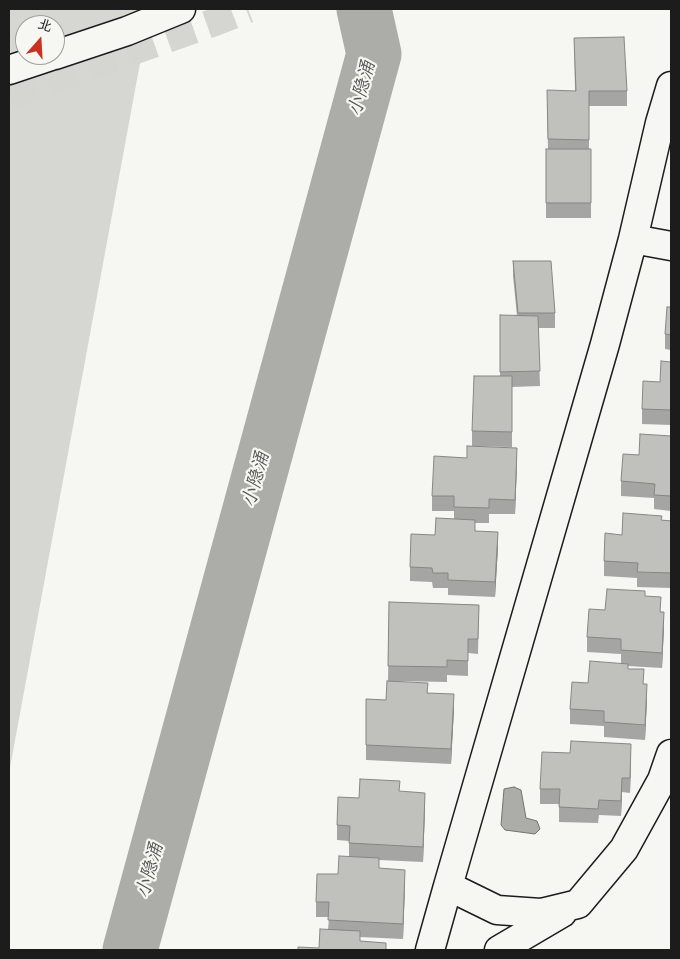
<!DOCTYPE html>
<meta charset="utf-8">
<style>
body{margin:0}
#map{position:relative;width:680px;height:959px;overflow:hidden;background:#f6f6f2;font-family:"Indie Flower","LXGW WenKai TC",sans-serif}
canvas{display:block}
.frame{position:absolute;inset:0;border:10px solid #1c1c1c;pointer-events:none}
.north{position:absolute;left:15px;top:15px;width:50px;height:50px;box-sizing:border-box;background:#f6f6f2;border:1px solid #9f9f9c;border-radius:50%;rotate:19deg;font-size:14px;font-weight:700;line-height:20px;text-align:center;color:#1c1c1c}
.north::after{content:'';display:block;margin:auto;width:18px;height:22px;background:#c8321e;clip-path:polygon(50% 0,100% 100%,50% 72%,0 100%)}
</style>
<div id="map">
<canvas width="680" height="959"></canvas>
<div class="frame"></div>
<div class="north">北</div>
</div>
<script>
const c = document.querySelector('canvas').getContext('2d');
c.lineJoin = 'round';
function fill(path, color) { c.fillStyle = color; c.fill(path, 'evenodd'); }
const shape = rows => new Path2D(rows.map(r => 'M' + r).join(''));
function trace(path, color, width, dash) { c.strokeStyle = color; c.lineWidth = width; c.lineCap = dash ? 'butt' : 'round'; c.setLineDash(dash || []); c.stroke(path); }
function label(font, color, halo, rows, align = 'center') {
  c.font = font + ' "Indie Flower","LXGW WenKai TC",sans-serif'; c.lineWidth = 4.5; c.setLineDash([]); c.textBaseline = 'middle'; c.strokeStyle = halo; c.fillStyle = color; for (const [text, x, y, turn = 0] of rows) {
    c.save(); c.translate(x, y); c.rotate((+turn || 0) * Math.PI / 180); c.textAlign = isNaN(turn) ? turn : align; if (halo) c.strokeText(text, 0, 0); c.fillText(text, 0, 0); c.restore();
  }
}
const green = shape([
 [9,9,150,9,9,773],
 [25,25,55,25,55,55,25,55]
]);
const water = shape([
 [514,787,521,790,526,818,537,821,540,829,535,834,505,830,501,825,504,789,514,787]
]);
const river = shape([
 [130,950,374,54,364,9]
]);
const highwayTunnel = shape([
 [9,95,215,22,248,9]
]);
const street = shape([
 [671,86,660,123,633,239,671,246],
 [633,239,605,344,448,886,497,910,541,913,578,904,624,849,662,780,671,754],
 [430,950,448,886],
 [499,950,562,913]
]);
const highway = shape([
 [55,55,127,31,181,9],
 [9,70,54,55]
]);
const wall = shape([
 [574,38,627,91,627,106,589,106,589,149,591,149,591,218,546,218,546,149,548,149,547,105,575,91],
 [513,261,555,313,555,328,538,328,540,386,512,387,512,447,472,446,472,431,500,376,500,315,517,316,513,276],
 [671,307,671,350,665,349,665,334],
 [671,362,671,425,642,424,642,409,660,382],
 [671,436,671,511,654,509,654,498,621,496,621,481,639,455],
 [517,463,515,514,489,514,489,523,475,523,475,531,498,547,495,597,448,595,448,588,433,588,432,582,410,581,410,567,435,535,454,519,454,511,432,511,432,496],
 [662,520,671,521,671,588,637,587,637,578,604,576,604,561,622,535],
 [645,596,661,612,664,627,662,668,628,666,628,669,644,684,647,699,645,740,604,737,604,726,570,724,570,709,588,683,621,663,621,654,587,652,587,637,605,610],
 [389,602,479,605,478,654,468,653,468,676,447,675,447,682,396,681,428,693,454,709,451,764,366,760,366,699,386,700,388,681],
 [631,759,630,793,622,792,621,816,599,815,598,823,559,822,559,804,540,804,540,789],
 [400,791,425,808,423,862,379,860,379,868,405,884,403,939,360,937,360,941,386,950,319,948,328,930,329,917,316,917,316,902,338,874,349,856,349,841,337,840,337,825,359,798]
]);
const shadedWall = shape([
 [517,448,517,463,515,514,515,500],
 [498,532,498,547,495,597,495,582],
 [664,612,664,627,662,668,662,653],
 [647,684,647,699,645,740,645,725],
 [454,694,454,709,451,764,451,749],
 [631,744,631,759,630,793,630,778],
 [622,778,622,792,621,816,621,801],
 [425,793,425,808,423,862,423,847],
 [405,870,405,884,403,939,403,924]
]);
const building = shape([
 [624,37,627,91,589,91,589,140,548,139,547,90,576,91,574,38,624,37],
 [546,149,591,149,591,203,546,203,546,149],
 [513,261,551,261,555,313,518,313,513,261],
 [667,307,671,307,671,335,665,334,667,307],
 [500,315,538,316,540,371,500,372,500,315],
 [661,361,671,362,671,410,642,409,643,381,660,382,661,361],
 [474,376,512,376,512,432,472,431,474,376],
 [640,434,671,436,671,496,654,495,655,484,621,481,623,454,639,455,640,434],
 [467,446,517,448,515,500,489,499,489,508,454,507,454,496,432,496,434,456,467,458,467,446],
 [623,513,662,516,661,520,671,521,671,573,637,572,638,563,604,561,605,533,622,535,623,513],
 [436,518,475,520,475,531,498,532,495,582,448,580,448,573,433,573,432,568,410,567,411,534,435,535,436,518],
 [607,589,645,591,645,596,661,597,660,612,664,612,662,653,621,650,621,639,587,637,589,609,605,610,607,589],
 [389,602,479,605,478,639,468,639,468,661,447,660,447,667,388,666,389,602],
 [590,661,628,664,628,669,644,669,643,684,647,684,645,725,604,722,604,711,570,709,572,682,588,683,590,661],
 [387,681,428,683,427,693,454,694,451,749,366,745,366,699,386,700,387,681],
 [571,741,631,744,630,778,622,778,621,801,599,800,598,809,559,807,560,789,540,789,542,752,570,753,571,741],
 [360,779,400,781,399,791,425,793,423,847,349,843,350,826,337,825,338,797,359,798,360,779],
 [339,856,379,858,379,868,405,870,403,924,328,920,329,902,316,902,317,874,338,874,339,856],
 [320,929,360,931,360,941,386,943,386,950,298,950,298,947,319,948,320,929]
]);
const waterNames = [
 ["小隐涌",364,89,-75],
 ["小隐涌",258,480,-75],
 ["小隐涌",152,871,-75]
];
fill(green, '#d6d6d2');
fill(water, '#acaca9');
trace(water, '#727271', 1);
trace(river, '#acaca9', 55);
trace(highwayTunnel, '#d5d5d2', 28, [28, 14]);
trace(street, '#1c1c1c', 31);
trace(highway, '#1c1c1c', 31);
trace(street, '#f6f6f2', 28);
trace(highway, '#f6f6f2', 28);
fill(wall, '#a5a5a3');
fill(shadedWall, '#868684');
fill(building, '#c0c0bd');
trace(building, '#868684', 1);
label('italic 19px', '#565654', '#f6f6f2', waterNames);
</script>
